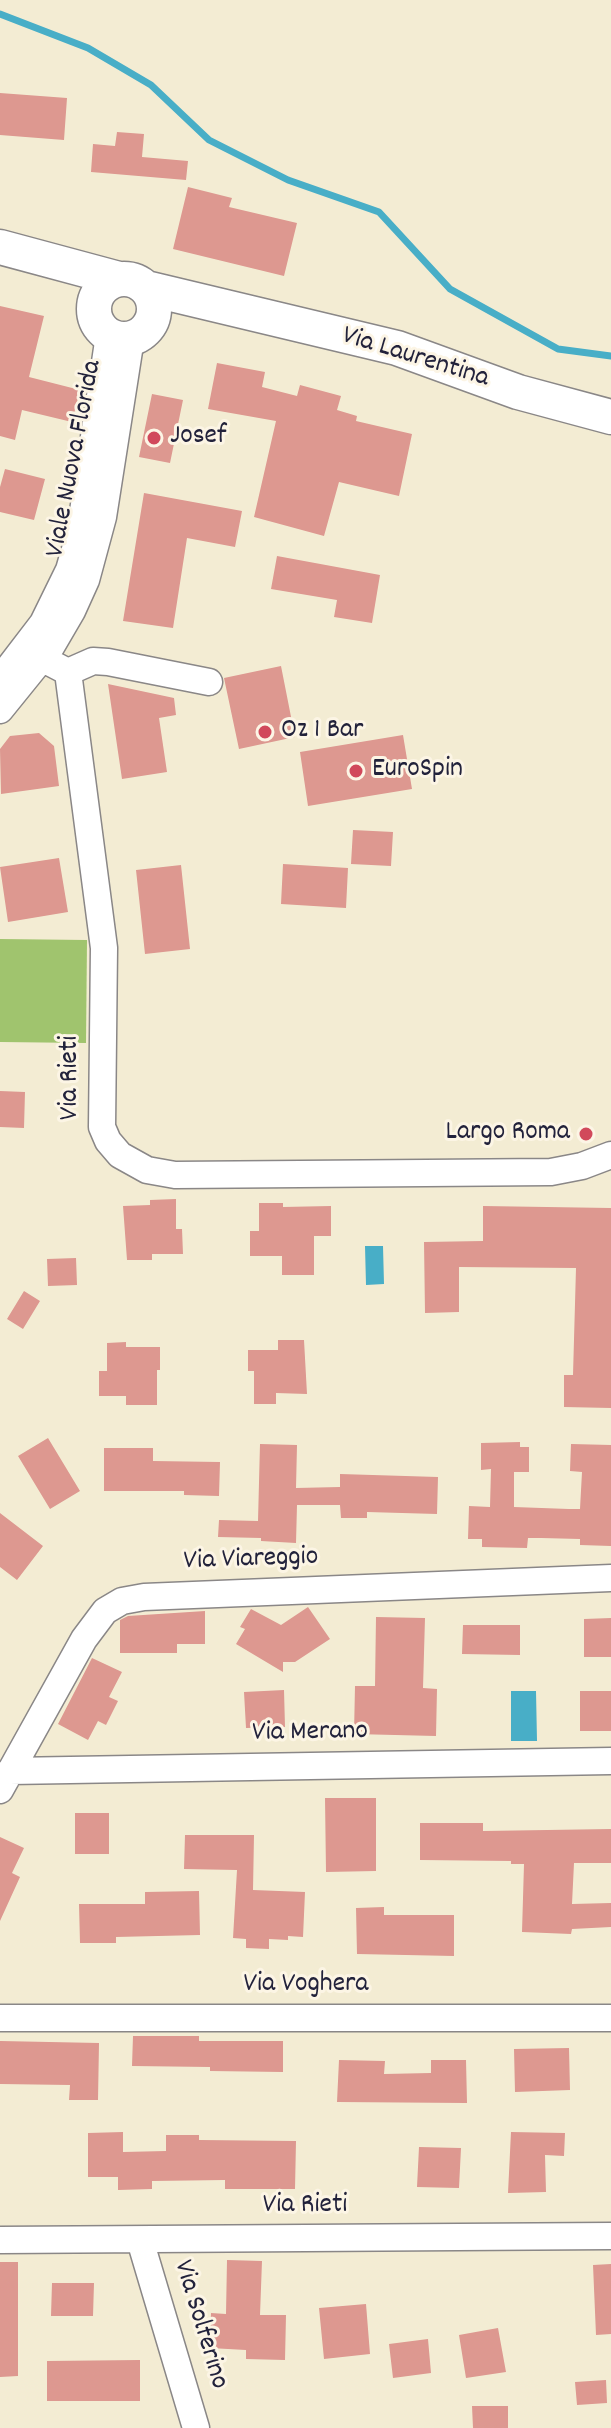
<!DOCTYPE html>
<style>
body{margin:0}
canvas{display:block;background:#f3ecd3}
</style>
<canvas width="611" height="2428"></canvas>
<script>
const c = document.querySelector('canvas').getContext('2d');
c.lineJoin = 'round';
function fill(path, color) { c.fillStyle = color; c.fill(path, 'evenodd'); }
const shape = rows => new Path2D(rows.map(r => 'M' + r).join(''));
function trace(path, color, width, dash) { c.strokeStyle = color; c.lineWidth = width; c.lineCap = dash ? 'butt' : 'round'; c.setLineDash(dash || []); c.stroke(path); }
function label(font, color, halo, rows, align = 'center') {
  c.font = font + ' Dekko,sans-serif'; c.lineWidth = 6; c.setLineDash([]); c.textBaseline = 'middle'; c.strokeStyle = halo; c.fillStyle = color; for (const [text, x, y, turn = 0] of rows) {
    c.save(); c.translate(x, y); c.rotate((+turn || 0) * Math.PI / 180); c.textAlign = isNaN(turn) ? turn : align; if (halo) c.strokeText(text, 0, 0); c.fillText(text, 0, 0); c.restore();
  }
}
const green = shape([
 [0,939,87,940,86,1043,0,1042]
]);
const water = shape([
 [365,1246,383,1246,384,1284,366,1285],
 [511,1691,536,1691,537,1741,511,1741]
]);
const stream = shape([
 [0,14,88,48,151,85,209,140,288,180,379,212,450,289,558,349,611,356]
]);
const building = shape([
 [0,93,67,98,64,140,0,135],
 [117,132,144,134,142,157,188,161,186,180,91,172,93,144,115,146],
 [188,187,232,198,229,207,297,223,284,276,173,249],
 [0,306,44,316,29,377,80,390,72,422,22,410,15,440,0,436],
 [217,363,265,372,262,387,297,396,300,385,341,396,337,410,357,416,356,421,412,434,399,496,339,482,324,536,254,517,276,421,208,409],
 [152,394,183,400,170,463,139,457],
 [5,469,45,479,34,520,0,512,0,487],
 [144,493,242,511,235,547,187,538,173,628,123,621],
 [277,556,380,575,372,623,334,617,337,600,271,589],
 [281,666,295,737,239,749,224,678],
 [108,684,174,698,176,715,159,718,167,772,122,779],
 [39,733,54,746,59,786,1,794,0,749,10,736],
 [403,735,412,789,308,806,300,752],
 [353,830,393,832,391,866,351,864],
 [59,858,68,912,8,922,0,867],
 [283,864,348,868,346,908,281,904],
 [181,865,190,949,145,954,136,870],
 [0,1091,25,1092,24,1128,0,1127],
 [176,1199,176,1229,182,1229,183,1254,152,1254,152,1260,127,1260,123,1206,150,1205,150,1200],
 [259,1203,283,1203,283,1207,331,1206,331,1236,314,1236,314,1275,282,1275,282,1256,250,1256,250,1231,259,1231],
 [483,1206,611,1208,611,1408,564,1407,564,1375,573,1375,576,1268,459,1267,459,1312,425,1313,424,1242,483,1241],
 [76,1258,77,1285,48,1286,47,1259],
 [24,1291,40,1301,23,1329,7,1319],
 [278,1340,304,1340,307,1394,276,1393,276,1404,254,1404,254,1371,248,1371,248,1350,278,1350],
 [126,1342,126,1347,160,1347,160,1370,157,1370,157,1405,126,1405,126,1396,99,1396,99,1371,107,1371,107,1343],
 [48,1438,80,1491,50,1509,18,1456],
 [520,1442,520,1447,529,1447,529,1472,514,1472,514,1507,569,1509,580,1509,582,1472,570,1471,571,1444,611,1445,611,1546,580,1545,580,1539,541,1538,528,1538,527,1548,482,1547,482,1539,468,1539,469,1506,490,1507,491,1469,481,1470,481,1443],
 [260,1444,297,1445,296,1488,340,1487,340,1474,438,1477,437,1514,367,1512,367,1518,341,1518,340,1505,297,1505,296,1543,261,1541,261,1538,218,1537,219,1520,258,1521],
 [104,1448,153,1448,153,1461,220,1462,219,1496,184,1495,184,1491,104,1491],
 [0,1513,43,1546,17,1580,0,1567],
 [308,1607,330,1639,295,1662,283,1662,283,1672,236,1644,245,1629,240,1627,251,1609,281,1625],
 [205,1611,205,1644,177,1644,177,1653,120,1653,120,1620,128,1616],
 [376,1617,425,1618,423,1688,437,1689,436,1736,354,1734,355,1686,375,1686],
 [611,1618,611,1657,584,1657,584,1619],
 [463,1625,520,1625,520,1655,462,1654],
 [92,1658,122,1672,109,1697,118,1701,106,1725,98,1721,88,1740,58,1724],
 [284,1690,285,1727,246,1728,244,1692],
 [580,1691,611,1691,611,1731,580,1731],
 [325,1798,376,1798,376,1871,326,1872],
 [75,1813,109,1813,109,1854,75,1854],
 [420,1823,483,1823,483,1831,611,1829,611,1863,574,1863,572,1904,611,1903,611,1927,572,1929,571,1934,522,1932,524,1864,511,1864,511,1861,420,1860],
 [185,1835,254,1835,253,1890,305,1892,303,1937,288,1936,288,1940,269,1939,269,1949,246,1948,246,1939,233,1938,237,1870,184,1869],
 [0,1837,24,1848,12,1873,20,1877,0,1921],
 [199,1891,200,1935,116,1937,116,1943,80,1943,79,1904,145,1904,145,1892],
 [384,1907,384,1915,454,1915,454,1956,357,1954,356,1908],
 [133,2036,199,2036,199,2041,283,2041,283,2072,210,2071,210,2067,132,2066],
 [0,2041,99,2043,98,2100,69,2100,70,2085,0,2084],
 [569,2048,570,2090,515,2092,514,2049],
 [339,2060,385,2061,384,2074,431,2073,431,2060,466,2060,467,2103,337,2102],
 [123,2132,123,2152,166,2151,166,2135,199,2135,199,2140,296,2141,295,2189,225,2189,225,2180,152,2181,152,2189,118,2190,118,2177,88,2177,88,2133],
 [511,2132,565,2133,564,2156,545,2155,546,2192,508,2193],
 [419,2147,461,2148,459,2188,417,2187],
 [227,2260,262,2261,260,2315,286,2315,285,2360,246,2359,246,2350,210,2348,211,2313,226,2314],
 [0,2262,18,2262,18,2376,0,2377],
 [611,2264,611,2334,596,2335,593,2265],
 [52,2283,94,2283,93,2316,51,2316],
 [366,2304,370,2354,324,2359,319,2308],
 [498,2328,506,2372,466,2378,459,2335],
 [428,2339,431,2373,393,2378,389,2344],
 [140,2360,140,2401,47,2401,47,2361],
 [606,2380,607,2403,577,2405,575,2382],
 [472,2406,508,2406,508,2428,473,2428]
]);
const minor = shape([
 [43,659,68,672,104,948,102,1127,108,1141,120,1155,147,1170,175,1175,551,1172,582,1166,611,1155],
 [68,672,93,661,108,662,209,682],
 [0,679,43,623,69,570,80,532,109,335],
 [0,710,51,647,72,611,86,580,103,517,131,338],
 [10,1771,611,1761],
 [0,1790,84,1639,105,1611,122,1601,144,1597,611,1578],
 [0,2018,611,2018],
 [0,2240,611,2236],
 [140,2240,196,2428]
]);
const major = shape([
 [0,247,119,279],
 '94 309a30 30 0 1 1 60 0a30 30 0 1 1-60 0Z',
 [146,288,397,348,518,392,611,417]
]);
const markers = [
 [154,438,8,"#d1495b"],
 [265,732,8,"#d1495b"],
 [356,771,8,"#d1495b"],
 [586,1134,8,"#d1495b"]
];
const streetNames = [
 ["Via Laurentina",415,359,17],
 ["Viale Nuova Florida",76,459,-79],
 ["Via Rieti",72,1078,-90],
 ["Via Viareggio",251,1561,-2],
 ["Via Merano",310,1734,-1],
 ["Via Voghera",306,1986],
 ["Via Rieti",305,2207],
 ["Via Solferino",199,2325,73]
];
const poiNames = [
 ["Josef",170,438],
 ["Oz 1 Bar",281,732],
 ["EuroSpin",372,771],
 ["Largo Roma",570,1134,"right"]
];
fill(green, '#a0c46e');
fill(water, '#48aec7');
trace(stream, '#48aec7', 7);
fill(building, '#dd9890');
trace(minor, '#8a8787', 29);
trace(major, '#8a8787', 37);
trace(minor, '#fff', 26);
trace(major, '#fff', 34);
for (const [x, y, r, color] of markers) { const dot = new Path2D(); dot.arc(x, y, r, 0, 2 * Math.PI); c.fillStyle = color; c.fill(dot); trace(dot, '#fcf5e5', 3); }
label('28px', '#22223b', '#fcf5e5', streetNames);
label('28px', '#22223b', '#fcf5e5', poiNames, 'left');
</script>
